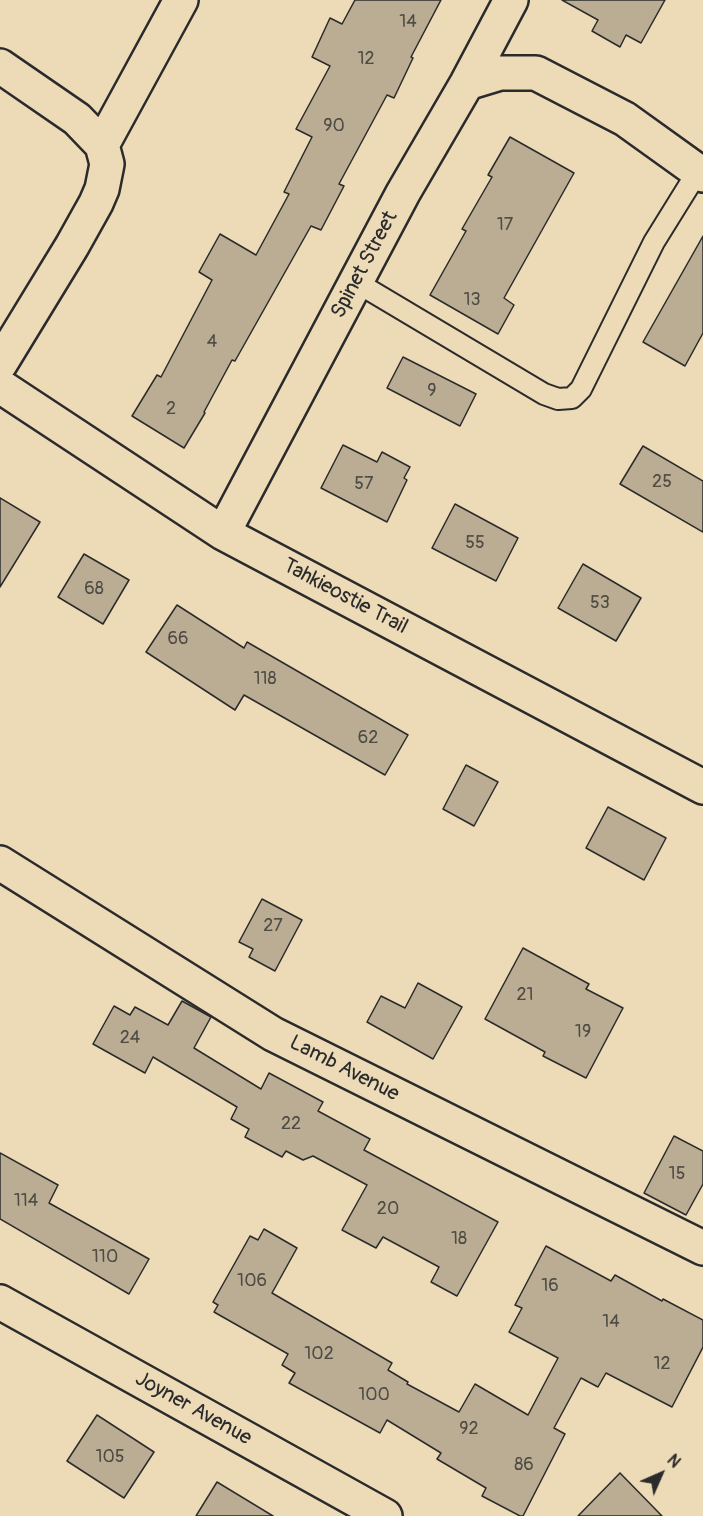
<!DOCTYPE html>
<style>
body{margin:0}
#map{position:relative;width:703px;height:1516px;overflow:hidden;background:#eddbb8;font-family:Pangolin,sans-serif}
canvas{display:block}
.north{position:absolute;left:631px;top:1444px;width:60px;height:60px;-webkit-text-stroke:4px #eddbb8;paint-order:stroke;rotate:45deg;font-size:16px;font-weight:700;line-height:24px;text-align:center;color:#2b2b2b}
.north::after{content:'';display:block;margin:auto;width:21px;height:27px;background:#2b2b2b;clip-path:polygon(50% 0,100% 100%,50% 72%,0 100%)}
</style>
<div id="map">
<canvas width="703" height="1516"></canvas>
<div class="north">N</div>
</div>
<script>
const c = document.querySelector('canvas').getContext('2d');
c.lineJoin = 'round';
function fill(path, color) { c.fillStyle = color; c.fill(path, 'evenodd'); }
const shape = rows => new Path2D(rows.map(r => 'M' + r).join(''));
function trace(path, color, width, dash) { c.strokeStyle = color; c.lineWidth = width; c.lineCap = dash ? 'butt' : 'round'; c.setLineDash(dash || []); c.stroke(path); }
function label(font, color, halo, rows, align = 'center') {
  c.font = font + ' Pangolin,sans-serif'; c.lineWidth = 4.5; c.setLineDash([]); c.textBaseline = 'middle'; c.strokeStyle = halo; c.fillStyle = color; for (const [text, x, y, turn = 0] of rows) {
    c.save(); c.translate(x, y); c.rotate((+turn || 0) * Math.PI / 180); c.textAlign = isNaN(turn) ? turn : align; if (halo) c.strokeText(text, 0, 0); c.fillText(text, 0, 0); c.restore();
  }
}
const building = shape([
 [355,0,441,0,411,57,413,58,394,98,387,95,339,184,344,186,321,230,311,226,235,361,232,360,204,412,205,413,184,448,132,416,157,375,161,377,212,280,199,272,220,234,256,255,289,194,284,192,312,137,296,129,330,66,312,57,330,18,342,24,355,0],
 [562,0,665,0,641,43,626,35,620,47,592,31,598,20,562,0],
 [510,137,574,173,504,298,514,305,498,334,430,295,466,231,462,229,492,177,488,175,510,137],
 [703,236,703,333,685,366,643,342,703,236],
 [403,357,476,394,460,426,387,388,403,357],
 [343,445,377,462,382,452,410,467,404,478,407,480,387,522,321,488,343,445],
 [643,446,703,481,703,532,620,484,643,446],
 [0,498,40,522,0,587,0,498],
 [455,504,518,538,496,581,432,548,455,504],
 [84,554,129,580,103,624,58,597,84,554],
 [583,564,641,598,616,641,558,608,583,564],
 [177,605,244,648,247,642,408,735,385,775,244,695,235,710,146,652,177,605],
 [466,765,498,782,474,826,443,809,466,765],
 [608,807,666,838,644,880,586,848,608,807],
 [262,899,302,920,275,971,249,957,253,949,239,942,262,899],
 [523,948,589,984,586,989,623,1008,586,1078,543,1056,545,1052,485,1019,523,948],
 [418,983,462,1007,433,1059,367,1022,381,996,405,1008,418,983],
 [182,1001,211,1017,194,1048,261,1089,269,1073,323,1102,318,1111,370,1139,364,1150,498,1222,457,1296,431,1282,439,1267,383,1237,376,1248,342,1230,367,1185,313,1156,303,1160,286,1151,282,1157,245,1137,249,1129,231,1119,237,1107,153,1057,145,1073,93,1044,114,1006,130,1015,135,1007,168,1025,182,1001],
 [674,1136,703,1151,703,1184,686,1215,644,1193,674,1136],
 [0,1153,58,1185,49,1203,149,1259,129,1294,0,1219,0,1153],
 [264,1229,297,1248,272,1293,392,1363,388,1370,408,1382,407,1384,459,1412,475,1384,528,1415,558,1358,509,1332,522,1308,515,1305,546,1246,611,1281,615,1275,662,1301,663,1299,703,1320,703,1347,672,1407,606,1373,598,1387,581,1378,554,1428,565,1434,523,1516,520,1516,482,1496,486,1488,437,1459,441,1453,387,1420,380,1433,289,1383,295,1373,282,1365,288,1354,214,1312,218,1305,213,1302,250,1236,258,1240,264,1229],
 [97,1415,154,1452,124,1498,67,1461,97,1415],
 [620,1473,662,1516,578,1516,620,1473],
 [217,1482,273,1516,196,1516,217,1482]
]);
const service = shape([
 [356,282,544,394,558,399,572,398,581,389,654,242,698,171]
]);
const minor = shape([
 [0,66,77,119,102,145,107,164,102,189,96,203,72,246,0,364],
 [467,83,500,73,536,73,625,119,703,175],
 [102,145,181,0],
 [0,386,223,533,703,787],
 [223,533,403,193,467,83,511,0],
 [0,863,273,1034,703,1248],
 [0,1302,385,1516]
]);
const numberNames = [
 ["14",408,22],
 ["12",366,59],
 ["90",334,126],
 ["17",505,225],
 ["13",472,300],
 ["4",212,342],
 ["9",432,391],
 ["2",171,409],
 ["25",662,482],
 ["57",364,484],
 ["55",475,543],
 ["68",94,589],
 ["53",600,603],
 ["66",178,639],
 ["118",265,679],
 ["62",368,738],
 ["27",273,926],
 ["21",525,995],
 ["19",583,1032],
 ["24",130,1038],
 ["22",291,1124],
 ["15",677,1174],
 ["114",26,1201],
 ["20",388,1209],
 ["18",459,1239],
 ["110",105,1257],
 ["106",252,1281],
 ["16",550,1286],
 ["14",611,1322],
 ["102",319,1354],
 ["12",662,1364],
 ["100",374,1395],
 ["92",469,1429],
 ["105",110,1457],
 ["86",524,1465]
];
const streetNames = [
 ["Spinet Street",365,265,-62],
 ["Tahkieostie Trail",345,597,28],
 ["Lamb Avenue",344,1069,27],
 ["Joyner Avenue",193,1409,29]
];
fill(building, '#baad93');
trace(building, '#2b2b2b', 1.5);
trace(service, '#2b2b2b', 24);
trace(minor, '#2b2b2b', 38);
trace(service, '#eddbb8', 20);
trace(minor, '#eddbb8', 33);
label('18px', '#4f4c45', null, numberNames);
label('21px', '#2b2b2b', '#eddbb8', streetNames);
</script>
